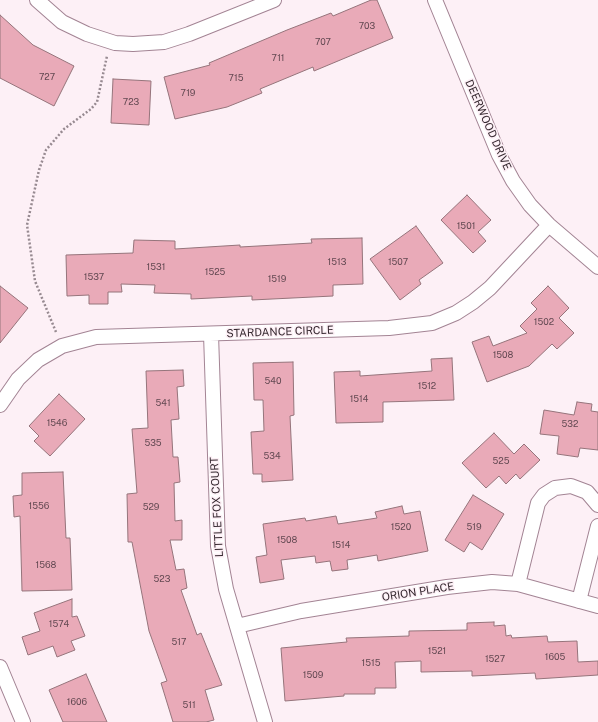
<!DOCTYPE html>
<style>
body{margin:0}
canvas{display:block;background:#fdf0f6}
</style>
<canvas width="598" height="722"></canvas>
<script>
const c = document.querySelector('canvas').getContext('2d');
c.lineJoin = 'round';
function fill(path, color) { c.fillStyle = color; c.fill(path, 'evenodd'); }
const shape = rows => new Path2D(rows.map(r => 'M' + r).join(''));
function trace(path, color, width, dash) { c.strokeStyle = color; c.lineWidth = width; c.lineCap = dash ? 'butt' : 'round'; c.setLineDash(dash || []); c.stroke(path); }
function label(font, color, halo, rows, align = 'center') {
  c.font = font + ' "Public Sans",sans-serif'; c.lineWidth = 3; c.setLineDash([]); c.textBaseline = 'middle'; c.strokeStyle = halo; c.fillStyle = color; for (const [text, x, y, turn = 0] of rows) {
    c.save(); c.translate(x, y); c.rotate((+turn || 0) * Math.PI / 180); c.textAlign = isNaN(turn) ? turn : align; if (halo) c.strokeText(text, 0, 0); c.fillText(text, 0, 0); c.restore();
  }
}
const building = shape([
 [371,0,377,0,393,38,314,71,313,67,260,89,262,93,227,107,175,119,164,77,210,65,209,63,287,30,331,13,333,16,371,0],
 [0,15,33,45,74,66,54,106,0,78,0,15],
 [113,79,151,81,149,125,111,123,113,79],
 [467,195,491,220,478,232,486,241,473,253,441,220,467,195],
 [416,226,443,263,419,280,421,284,400,300,370,259,416,226],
 [362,238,363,284,333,285,333,296,252,300,252,296,191,299,191,294,154,293,155,285,121,284,122,292,108,292,108,304,89,304,89,295,67,296,66,255,133,253,134,240,175,241,175,249,240,245,240,247,312,243,311,239,362,238],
 [0,286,28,308,0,343,0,286],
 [548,286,569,308,559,318,574,333,557,349,552,344,529,366,487,382,472,342,489,336,493,346,527,333,520,326,537,309,531,303,548,286],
 [452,358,454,400,383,402,383,422,336,423,334,372,360,371,360,376,432,371,431,359,452,358],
 [293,362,294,415,290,416,293,480,262,482,262,474,253,474,251,432,264,431,263,400,254,400,253,363,293,362],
 [183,370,184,386,177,387,179,419,171,420,173,457,178,457,180,482,174,483,175,521,182,520,182,540,170,540,176,570,184,569,187,588,181,590,197,635,201,633,222,685,205,690,214,720,206,722,173,722,161,683,167,681,149,631,132,542,128,542,127,494,137,493,132,429,148,428,146,371,183,370],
 [59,394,85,419,50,456,34,441,39,436,29,426,59,394],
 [577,402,592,404,591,411,598,412,598,450,580,448,578,457,557,454,559,436,540,434,544,410,574,415,577,402],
 [494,433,514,454,524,444,540,460,520,479,516,474,506,484,499,476,486,488,462,463,494,433],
 [63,472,66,538,70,538,72,590,22,591,20,516,14,517,13,496,22,495,22,473,63,472],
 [473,495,504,514,482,550,470,542,464,552,445,540,473,495],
 [402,506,404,514,420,511,428,551,378,561,377,555,347,560,348,569,332,571,330,561,316,563,315,556,281,560,284,579,260,583,256,557,267,555,263,524,305,518,306,521,336,516,338,524,377,518,375,512,402,506],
 [72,599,72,617,77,616,85,636,71,641,75,650,57,657,53,646,28,655,22,637,40,631,34,613,72,599],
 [494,622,494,626,505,625,506,636,511,635,512,638,547,636,548,642,577,641,578,662,598,661,598,675,536,679,535,673,472,676,472,671,421,672,421,661,395,662,396,688,375,688,375,694,344,694,344,696,285,701,281,648,347,642,346,638,409,636,409,631,467,630,467,623,494,622],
 [86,674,107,722,63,722,49,690,86,674]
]);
const path = shape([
 [56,332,35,281,27,225,39,170,46,150,64,129,91,109,97,102,107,56]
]);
const street = shape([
 [37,0,62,22,87,34,115,43,133,44,164,42,189,34,274,0],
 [435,0,499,155,513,181,530,205,549,225,598,267],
 [211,334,218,546,226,589,265,722],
 [0,405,18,379,38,360,62,346,96,337,389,328,432,323,456,313,473,302,490,288,549,225],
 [518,584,538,503,544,495,555,488,571,486,587,492,598,505],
 [579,601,598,526],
 [237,626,301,611,447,587,492,582,518,584,598,606],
 [0,667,23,722]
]);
const numberNames = [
 ["703",367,26],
 ["707",323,42],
 ["711",278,58],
 ["727",47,77],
 ["715",236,78],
 ["719",188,93],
 ["723",131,102],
 ["1501",466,226],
 ["1513",337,262],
 ["1507",398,262],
 ["1531",156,267],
 ["1525",215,272],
 ["1537",94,277],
 ["1519",277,279],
 ["1502",544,322],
 ["1508",503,355],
 ["540",273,381],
 ["1512",427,386],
 ["1514",359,399],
 ["541",163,403],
 ["1546",57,423],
 ["532",570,424],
 ["535",153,443],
 ["534",272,456],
 ["525",501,461],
 ["1556",39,506],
 ["529",151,507],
 ["1520",401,527],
 ["519",474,527],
 ["1508",287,540],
 ["1514",341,545],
 ["1568",46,565],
 ["523",162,579],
 ["1574",59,624],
 ["517",179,642],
 ["1521",437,651],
 ["1605",555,657],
 ["1527",495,659],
 ["1515",371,663],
 ["1509",313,675],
 ["1606",77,702],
 ["511",189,705]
];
const streetNames = [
 ["DEERWOOD DRIVE",488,125,66],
 ["STARDANCE CIRCLE",280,332,-2],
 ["LITTLE FOX COURT",217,507,-93],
 ["ORION PLACE",418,592,-9]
];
fill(building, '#e9aab8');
trace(building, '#95747b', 1);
trace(street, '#a38494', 16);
trace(path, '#978a91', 2.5, [2, 2]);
trace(street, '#fff', 14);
label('9px', '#634952', null, numberNames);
label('11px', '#362930', '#fdf0f6', streetNames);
</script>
